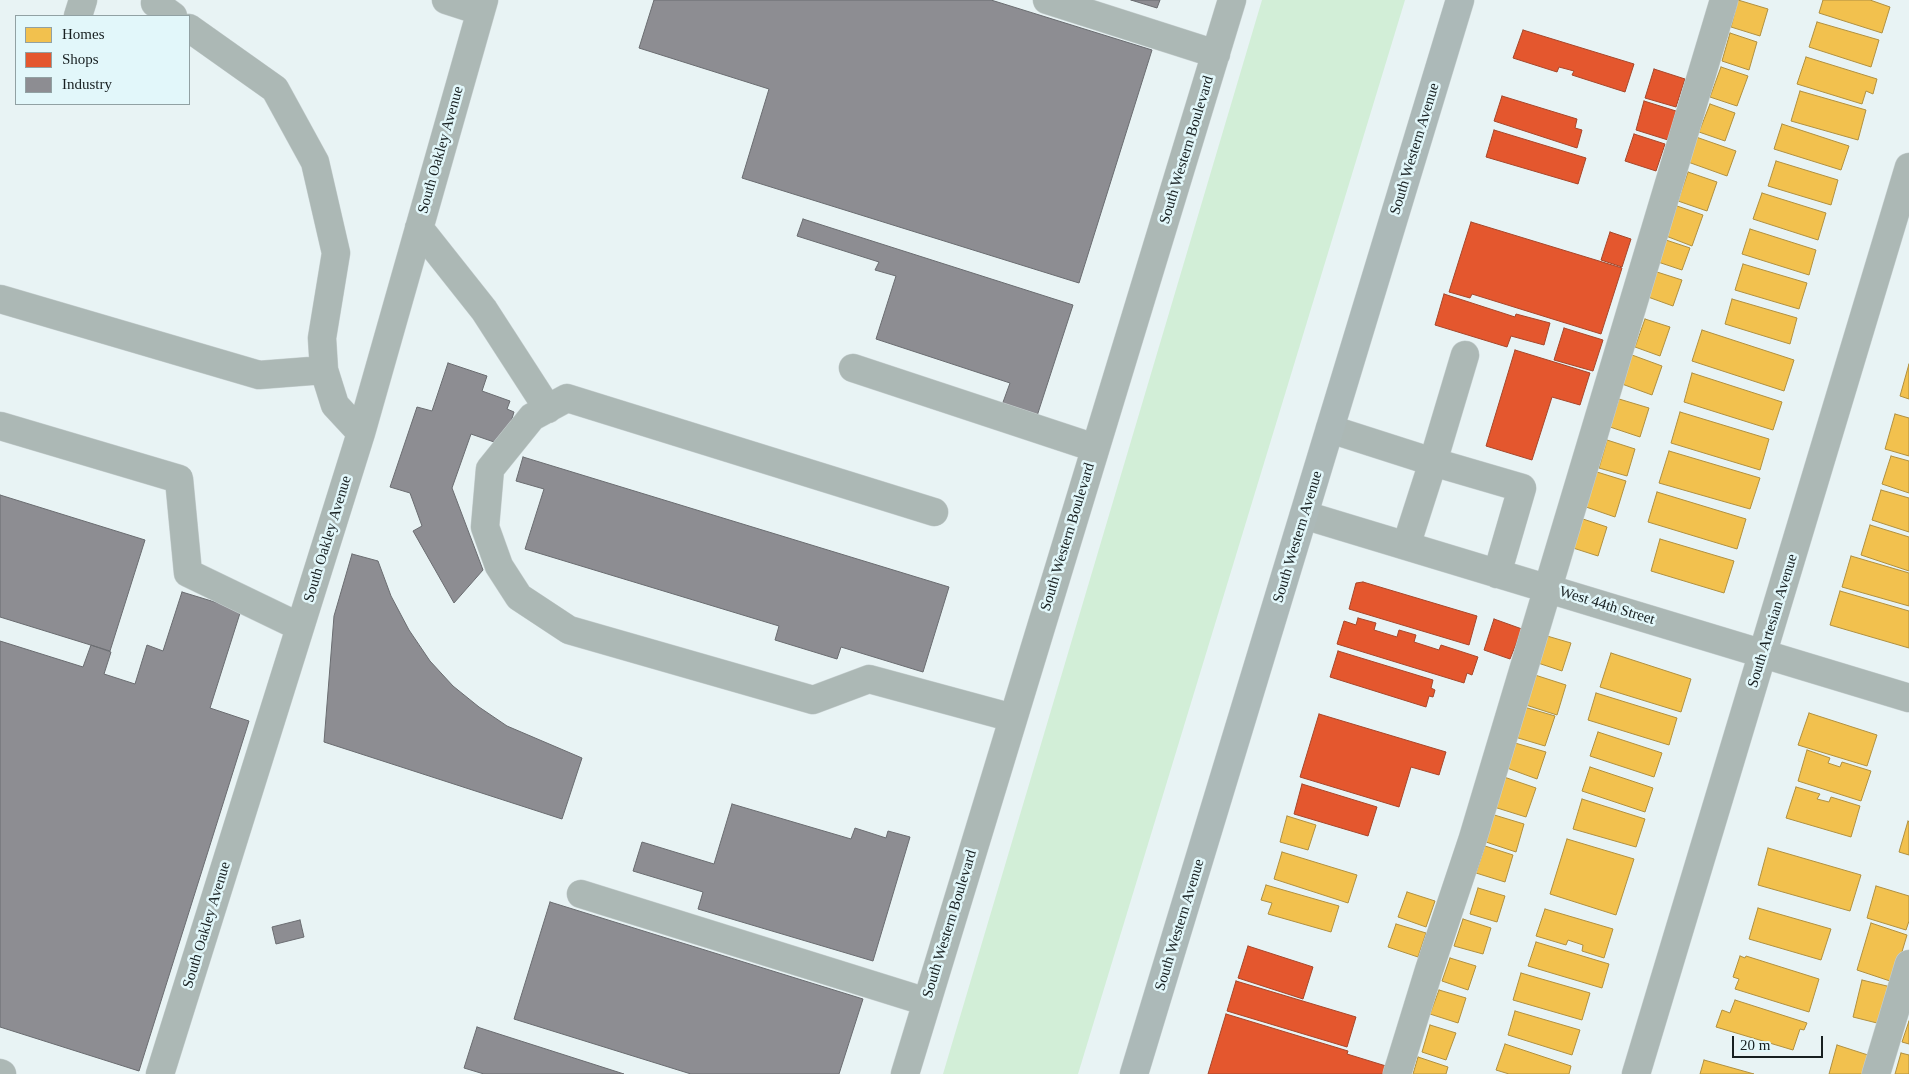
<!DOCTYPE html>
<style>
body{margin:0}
#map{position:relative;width:1909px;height:1074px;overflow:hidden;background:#e8f3f4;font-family:"Times New Roman",serif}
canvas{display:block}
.legend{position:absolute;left:15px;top:15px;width:175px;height:90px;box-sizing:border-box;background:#e2f7fa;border:1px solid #91a1a3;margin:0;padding:6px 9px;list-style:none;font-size:15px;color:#171f20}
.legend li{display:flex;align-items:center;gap:10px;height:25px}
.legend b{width:25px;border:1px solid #91a1a3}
.scale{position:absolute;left:1732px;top:1036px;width:91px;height:22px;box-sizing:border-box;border:2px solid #171f20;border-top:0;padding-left:6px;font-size:15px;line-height:18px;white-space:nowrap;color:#171f20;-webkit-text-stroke:4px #e2f7fa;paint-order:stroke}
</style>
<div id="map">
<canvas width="1909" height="1074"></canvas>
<ul class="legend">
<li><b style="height:14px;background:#f2c14e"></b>Homes</li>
<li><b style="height:14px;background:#e4572e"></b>Shops</li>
<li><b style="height:14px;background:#8d8d92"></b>Industry</li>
</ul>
<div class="scale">20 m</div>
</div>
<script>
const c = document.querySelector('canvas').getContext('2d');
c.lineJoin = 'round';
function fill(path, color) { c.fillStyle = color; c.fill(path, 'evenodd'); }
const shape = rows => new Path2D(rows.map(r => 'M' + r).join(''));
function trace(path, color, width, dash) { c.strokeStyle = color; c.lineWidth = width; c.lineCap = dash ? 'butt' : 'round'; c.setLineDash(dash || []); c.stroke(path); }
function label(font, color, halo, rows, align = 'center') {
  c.font = font + ' "Times New Roman",serif'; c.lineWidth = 5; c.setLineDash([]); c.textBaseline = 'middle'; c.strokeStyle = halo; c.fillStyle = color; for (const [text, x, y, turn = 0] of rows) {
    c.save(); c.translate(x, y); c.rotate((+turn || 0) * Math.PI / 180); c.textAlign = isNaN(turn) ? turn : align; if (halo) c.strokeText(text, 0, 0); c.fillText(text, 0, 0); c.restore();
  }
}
const green = shape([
 [1262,0,1405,0,1078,1074,943,1074]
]);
const homes = shape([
 [1738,0,1768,9,1760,36,1731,27,1738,0],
 [1823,0,1870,0,1890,7,1882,33,1819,13,1823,0],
 [1817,22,1879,40,1871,67,1809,47,1817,22],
 [1730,33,1757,42,1749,70,1722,61,1730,33],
 [1806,57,1877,79,1873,94,1866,91,1862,104,1797,84,1806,57],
 [1721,67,1748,76,1737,106,1710,97,1721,67],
 [1800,91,1866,110,1858,140,1791,121,1800,91],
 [1710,104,1735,113,1725,141,1699,132,1710,104],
 [1782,124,1849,146,1841,170,1774,149,1782,124],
 [1696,137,1736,151,1727,176,1688,162,1696,137],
 [1776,161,1838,180,1831,205,1768,186,1776,161],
 [1688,172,1717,182,1707,211,1678,201,1688,172],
 [1762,193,1826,213,1818,240,1753,219,1762,193],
 [1677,206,1703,215,1692,246,1666,236,1677,206],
 [1750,229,1816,250,1809,275,1742,254,1750,229],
 [1666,240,1690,248,1682,270,1658,262,1666,240],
 [1743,264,1807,283,1799,309,1735,290,1743,264],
 [1657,272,1682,280,1673,306,1648,297,1657,272],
 [1732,299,1797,318,1790,344,1725,324,1732,299],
 [1645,319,1670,327,1660,356,1635,347,1645,319],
 [1702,330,1794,360,1784,391,1692,361,1702,330],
 [1632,355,1662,366,1652,395,1622,384,1632,355],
 [1909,364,1909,399,1900,396,1909,364],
 [1692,373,1782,402,1773,430,1684,402,1692,373],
 [1619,399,1649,408,1640,437,1610,427,1619,399],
 [1680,412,1769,439,1760,470,1671,443,1680,412],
 [1895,414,1909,418,1909,456,1885,449,1895,414],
 [1607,440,1635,449,1627,476,1599,468,1607,440],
 [1669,451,1760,478,1750,509,1659,483,1669,451],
 [1891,456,1909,461,1909,493,1882,484,1891,456],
 [1597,472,1626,481,1615,517,1586,507,1597,472],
 [1881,490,1909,498,1909,532,1872,520,1881,490],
 [1657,492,1746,519,1737,549,1648,522,1657,492],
 [1580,518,1607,527,1598,556,1570,547,1580,518],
 [1870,525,1909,537,1909,571,1861,555,1870,525],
 [1660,539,1734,561,1724,593,1651,571,1660,539],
 [1851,556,1909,573,1909,606,1842,587,1851,556],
 [1840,591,1909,611,1909,648,1830,625,1840,591],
 [1547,636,1571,643,1562,671,1538,663,1547,636],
 [1611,653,1691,679,1681,712,1600,687,1611,653],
 [1535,675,1566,685,1557,715,1526,705,1535,675],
 [1596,693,1677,718,1669,745,1588,720,1596,693],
 [1524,707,1555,716,1545,746,1515,737,1524,707],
 [1809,713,1877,735,1867,766,1798,745,1809,713],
 [1598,732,1662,753,1654,777,1590,756,1598,732],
 [1515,743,1546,752,1537,779,1507,768,1515,743],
 [1807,750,1830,758,1828,763,1840,767,1842,762,1871,771,1861,801,1798,781,1807,750],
 [1590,767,1653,788,1645,812,1582,791,1590,767],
 [1504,777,1536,788,1526,817,1494,807,1504,777],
 [1796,787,1820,794,1817,799,1829,802,1831,797,1860,806,1851,837,1786,818,1796,787],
 [1582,799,1645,819,1636,847,1573,829,1582,799],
 [1491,814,1524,824,1516,852,1483,841,1491,814],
 [1287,816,1316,825,1308,850,1280,842,1287,816],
 [1908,821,1909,822,1909,855,1899,852,1908,821],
 [1567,839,1634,859,1616,915,1550,894,1567,839],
 [1485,846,1513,855,1505,882,1476,873,1485,846],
 [1768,848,1861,875,1850,911,1758,885,1768,848],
 [1282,852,1357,875,1348,903,1274,879,1282,852],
 [1266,885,1339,906,1331,932,1268,914,1272,903,1261,900,1266,885],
 [1876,886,1909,896,1909,921,1906,930,1867,918,1876,886],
 [1478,888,1505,896,1497,922,1470,914,1478,888],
 [1407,892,1435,901,1426,927,1398,917,1407,892],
 [1758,908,1831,929,1821,960,1749,939,1758,908],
 [1545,909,1613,929,1604,958,1582,951,1583,945,1568,940,1566,945,1536,936,1545,909],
 [1463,919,1491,928,1483,954,1454,946,1463,919],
 [1871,923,1907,935,1893,982,1857,970,1871,923],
 [1396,924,1426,933,1418,957,1388,947,1396,924],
 [1536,942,1609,964,1602,988,1528,966,1536,942],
 [1740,956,1745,958,1746,956,1819,979,1809,1012,1735,989,1739,979,1733,977,1740,956],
 [1450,958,1476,966,1468,990,1442,981,1450,958],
 [1521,973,1590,993,1582,1020,1513,1000,1521,973],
 [1862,980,1891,987,1881,1024,1853,1017,1862,980],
 [1439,990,1466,998,1458,1023,1430,1014,1439,990],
 [1735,1000,1807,1023,1804,1030,1800,1029,1793,1050,1716,1027,1722,1010,1730,1013,1735,1000],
 [1515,1011,1580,1030,1572,1055,1508,1035,1515,1011],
 [1909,1021,1909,1044,1902,1042,1909,1021],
 [1430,1025,1456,1033,1446,1060,1422,1052,1430,1025],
 [1505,1044,1571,1066,1569,1074,1509,1074,1496,1070,1505,1044],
 [1837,1045,1871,1056,1866,1074,1829,1074,1837,1045],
 [1901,1053,1909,1055,1909,1074,1895,1074,1901,1053],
 [1418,1057,1448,1067,1446,1074,1413,1074,1418,1057],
 [1704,1060,1754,1074,1700,1074,1704,1060]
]);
const shops = shape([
 [1523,30,1634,64,1625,92,1572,75,1574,71,1559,67,1557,72,1513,58,1523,30],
 [1654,69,1685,79,1676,107,1645,98,1654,69],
 [1502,96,1577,119,1575,128,1582,130,1577,148,1494,121,1502,96],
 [1644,101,1676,111,1668,140,1636,130,1644,101],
 [1494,130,1586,158,1578,184,1486,157,1494,130],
 [1634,134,1665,144,1656,171,1625,161,1634,134],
 [1471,222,1622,268,1601,334,1472,294,1470,298,1449,292,1471,222],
 [1610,232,1631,239,1622,267,1601,260,1610,232],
 [1444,294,1515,317,1516,314,1550,323,1544,345,1511,336,1507,347,1435,325,1444,294],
 [1564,328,1603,340,1593,371,1554,360,1564,328],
 [1515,350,1590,373,1580,405,1552,397,1532,460,1486,446,1515,350],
 [1363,582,1477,616,1469,645,1349,609,1356,583,1363,582],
 [1358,618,1376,623,1374,630,1397,637,1399,630,1416,635,1414,642,1439,650,1441,645,1478,657,1472,675,1467,673,1464,683,1337,644,1344,621,1356,625,1358,618],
 [1494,619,1522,629,1510,659,1484,650,1494,619],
 [1338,651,1433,680,1431,688,1435,690,1433,697,1429,696,1426,707,1330,677,1338,651],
 [1319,714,1446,752,1439,775,1411,767,1399,807,1300,777,1319,714],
 [1302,784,1377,807,1368,836,1294,814,1302,784],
 [1248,946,1313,967,1303,999,1238,978,1248,946],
 [1236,981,1356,1017,1347,1047,1227,1011,1236,981],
 [1226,1014,1348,1051,1347,1054,1386,1066,1383,1074,1208,1074,1226,1014]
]);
const industry = shape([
 [654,0,991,0,1152,50,1079,283,742,178,769,89,639,48,654,0],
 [1131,0,1160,0,1157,8,1131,0],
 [803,219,1073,305,1037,416,1002,405,1010,383,876,339,896,276,875,270,879,262,797,236,803,219],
 [448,363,487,376,482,391,510,401,507,409,514,412,506,438,497,443,471,434,452,488,483,570,454,603,413,531,422,526,410,493,390,487,417,407,432,411,448,363],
 [523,457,949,587,923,672,841,647,837,659,775,640,779,626,525,549,544,489,516,481,523,457],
 [0,495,145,540,110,651,0,617,0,495],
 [352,554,378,561,391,596,409,630,430,661,453,686,479,707,507,726,582,758,562,819,324,742,334,616,352,554],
 [182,592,241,610,210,708,249,721,139,1071,0,1027,0,641,83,667,91,645,111,652,104,674,135,684,147,645,163,651,182,592],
 [732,804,851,839,855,828,886,838,888,831,910,837,873,961,698,909,703,892,633,871,642,842,714,864,732,804],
 [550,902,863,999,839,1074,691,1074,514,1019,550,902],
 [300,920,304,937,276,944,272,927,300,920],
 [477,1027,624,1074,484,1074,464,1068,477,1027]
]);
const minor = shape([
 [446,0,480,11],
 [1047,0,1216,54],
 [155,3,173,16],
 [78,16,83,0],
 [189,28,275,89,315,162,336,253,322,338,324,370],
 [419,228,484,310,548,409],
 [0,299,259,375,324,370,335,405,361,433],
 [1465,355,1433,462,1522,488,1497,574],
 [853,368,1095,448],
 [0,426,179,479,188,573,300,627],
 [1330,429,1433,462,1406,546],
 [934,512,567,398,532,417,490,469,485,527,499,566,519,597,569,630,813,700,869,679,1013,718],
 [1304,515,1909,698],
 [581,894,927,1002],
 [0,1073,2,1074],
 [160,1074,361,433,484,0],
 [905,1074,1232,0],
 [1397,1074,1429,970,1473,838,1724,0],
 [1636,1074,1909,167],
 [1876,1074,1909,964]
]);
const major = shape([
 [1134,1074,1460,0]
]);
const streetNames = [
 ["South Western Avenue",1415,149,-73],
 ["South Oakley Avenue",441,150,-74],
 ["South Western Boulevard",1187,150,-73],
 ["South Western Boulevard",1068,537,-73],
 ["South Western Avenue",1298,537,-73],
 ["South Oakley Avenue",328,539,-73],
 ["West 44th Street",1607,606,17],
 ["South Artesian Avenue",1773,621,-73],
 ["South Western Boulevard",950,924,-73],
 ["South Oakley Avenue",207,925,-73],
 ["South Western Avenue",1180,925,-73]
];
fill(green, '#d2eed7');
fill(homes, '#f2c14e');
trace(homes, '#b09040', 1);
fill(shops, '#e4572e');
trace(shops, '#a6462a', 1);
fill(industry, '#8d8d92');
trace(industry, '#6a6c70', 1);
trace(minor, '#c7d0d1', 29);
trace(major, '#c7d0d1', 29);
trace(minor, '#acb8b5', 28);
trace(major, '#acb9b8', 28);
label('15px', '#171f20', '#e2f7fa', streetNames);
</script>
